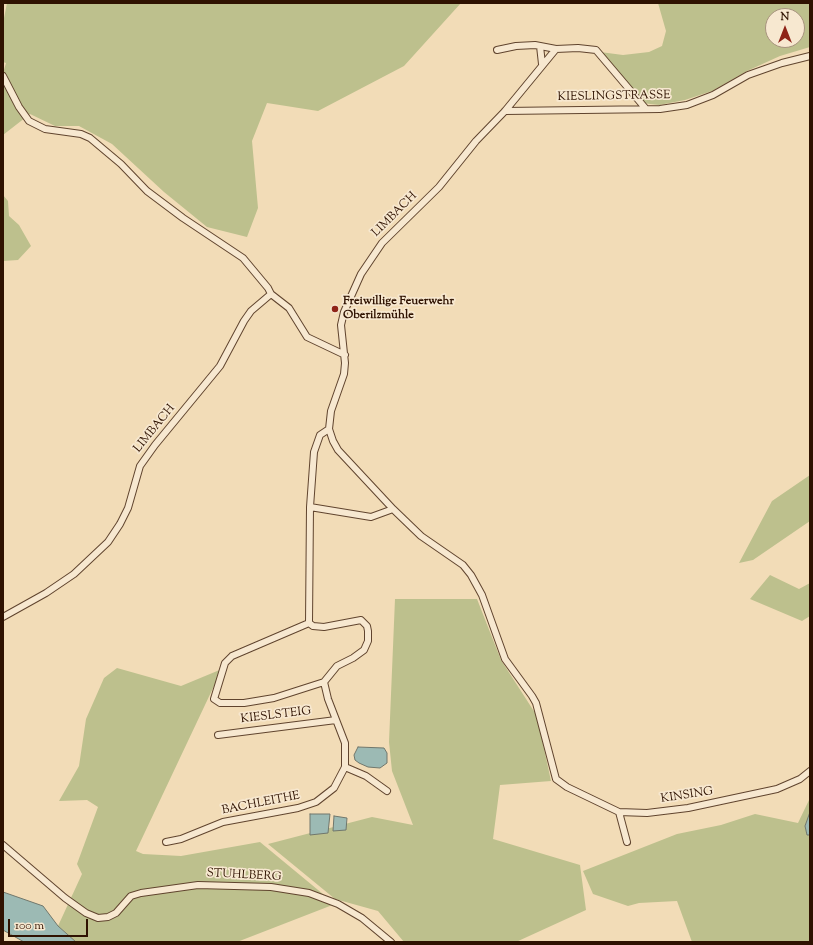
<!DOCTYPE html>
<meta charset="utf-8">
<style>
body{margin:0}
#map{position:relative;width:813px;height:945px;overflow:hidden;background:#f2dcb7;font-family:"Sorts Mill Goudy",serif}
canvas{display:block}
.frame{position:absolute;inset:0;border:4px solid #2f1201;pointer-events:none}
.north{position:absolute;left:765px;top:8px;width:40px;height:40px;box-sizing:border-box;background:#f7e8d0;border:1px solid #a7927d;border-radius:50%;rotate:0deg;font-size:11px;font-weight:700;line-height:16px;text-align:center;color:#2f1201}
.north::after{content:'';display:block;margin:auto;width:14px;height:18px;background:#8f2418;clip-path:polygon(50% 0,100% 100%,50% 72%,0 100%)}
.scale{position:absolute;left:8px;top:919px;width:80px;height:18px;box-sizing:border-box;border:2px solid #2f1201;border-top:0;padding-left:5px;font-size:12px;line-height:14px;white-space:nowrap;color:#2f1201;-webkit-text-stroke:3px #f7e8d0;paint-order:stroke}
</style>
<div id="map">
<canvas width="813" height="945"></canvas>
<div class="frame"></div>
<div class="north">N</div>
<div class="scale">100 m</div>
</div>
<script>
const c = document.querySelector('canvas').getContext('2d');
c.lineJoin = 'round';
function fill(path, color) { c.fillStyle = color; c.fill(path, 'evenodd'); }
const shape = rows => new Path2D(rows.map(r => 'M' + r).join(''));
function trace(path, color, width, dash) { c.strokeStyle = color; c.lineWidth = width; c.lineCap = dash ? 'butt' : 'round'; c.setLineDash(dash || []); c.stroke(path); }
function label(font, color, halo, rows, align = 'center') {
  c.font = font + ' "Sorts Mill Goudy",serif'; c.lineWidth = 3.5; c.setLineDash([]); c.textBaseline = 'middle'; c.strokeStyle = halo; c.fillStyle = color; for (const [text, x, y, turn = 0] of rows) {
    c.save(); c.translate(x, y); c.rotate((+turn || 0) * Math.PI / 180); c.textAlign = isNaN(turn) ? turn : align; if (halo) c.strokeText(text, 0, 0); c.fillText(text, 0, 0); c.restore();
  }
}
const green = shape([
 [7,3,461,3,404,66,318,111,267,103,252,141,258,208,247,237,207,227,164,192,112,144,79,126,55,126,30,114,3,135,3,73,6,63,3,62,3,23],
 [658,3,810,3,810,47,780,56,747,71,712,91,685,100,659,105,642,103,600,52,623,55,649,52,662,46,666,31],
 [773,16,797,16,797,40,773,40],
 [3,195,8,201,9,216,19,225,31,246,18,260,3,261],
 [810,475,810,521,753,560,739,563,772,501],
 [770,575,799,589,810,583,810,616,802,621,750,599],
 [395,599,477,599,501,660,537,716,551,781,500,785,493,839,580,865,586,910,516,942,404,942,378,911,335,899,268,844,372,817,413,825,392,771,389,742],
 [117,668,181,686,222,669,136,851,143,854,181,856,260,842,335,904,237,942,76,942,58,926,82,874,77,864,98,807,87,800,59,801,79,766,86,719,104,678],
 [810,798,810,812,805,826,807,835,810,835,810,942,692,942,677,901,639,903,628,906,593,894,583,871,677,834,721,825,755,814,798,823]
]);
const water = shape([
 [358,747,384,748,387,753,387,763,380,768,368,767,359,763,355,760,354,755,358,747],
 [810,812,810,835,807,835,805,826,810,812],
 [310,814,330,814,328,833,310,835,310,814],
 [334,816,347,818,346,830,333,831,334,816],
 [3,892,43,906,58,926,76,942,24,942,3,930,3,892]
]);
const minor = shape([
 [540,46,542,64],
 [497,50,516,46,535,45,556,49],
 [3,76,19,107,29,121,45,129,81,134,90,138,121,164,147,191,183,218,243,258,268,288,271,294],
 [646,109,596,50,578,48,556,49,505,111,476,141,439,187,382,243,361,274,344,312,341,325,345,363,344,374,331,411,329,429,333,441,338,450,393,509,421,536,463,565,471,575,482,595,505,659,532,696,536,703,556,779,567,787,619,812,647,813,688,808,777,789,800,779,810,771],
 [505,111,660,109,687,105,713,95,748,75,782,63,810,56],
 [329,429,320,435,314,452,310,507,371,517,393,509],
 [310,507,309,623,313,626,324,627,361,620,367,626,368,631,368,641,364,650,353,658,337,666,324,682,328,699,345,743,345,767,366,776,387,791],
 [3,617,46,593,74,574,108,542,120,524,128,508,140,466,155,445,220,366,244,321,251,311,271,294,289,308,307,337,345,355],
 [309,623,232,656,225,663,214,699,220,703,244,703,274,698,324,682],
 [218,735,336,720],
 [619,812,627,842],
 [166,842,181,839,223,822,298,808,316,802,334,788,345,767],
 [3,845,65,898,86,913,98,918,108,917,116,913,131,896,141,893,198,885,271,887,309,893,338,904,362,918,391,942]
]);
const markers = [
 [335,309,4,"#8f2418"]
];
const streetNames = [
 ["KIESLINGSTRASSE",614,97,-1],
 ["LIMBACH",395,215,-45],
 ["LIMBACH",155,429,-51],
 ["KIESLSTEIG",276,716,-7],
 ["KINSING",687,796,-9],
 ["BACHLEITHE",261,804,-11],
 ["STUHLBERG",244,876,3]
];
const poiNames = [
 ["Freiwillige Feuerwehr",343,302],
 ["Oberilzmühle",343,316]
];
fill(green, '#bdc08d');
fill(water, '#9cbab4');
trace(water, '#70776c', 1);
trace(minor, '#60442e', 8);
trace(minor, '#f7e8d0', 6);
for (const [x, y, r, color] of markers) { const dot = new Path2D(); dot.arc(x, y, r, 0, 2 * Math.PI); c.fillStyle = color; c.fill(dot); trace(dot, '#f7e8d0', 1.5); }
label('12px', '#2f1201', '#f7e8d0', streetNames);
label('bold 12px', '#2f1201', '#f7e8d0', poiNames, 'left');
</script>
